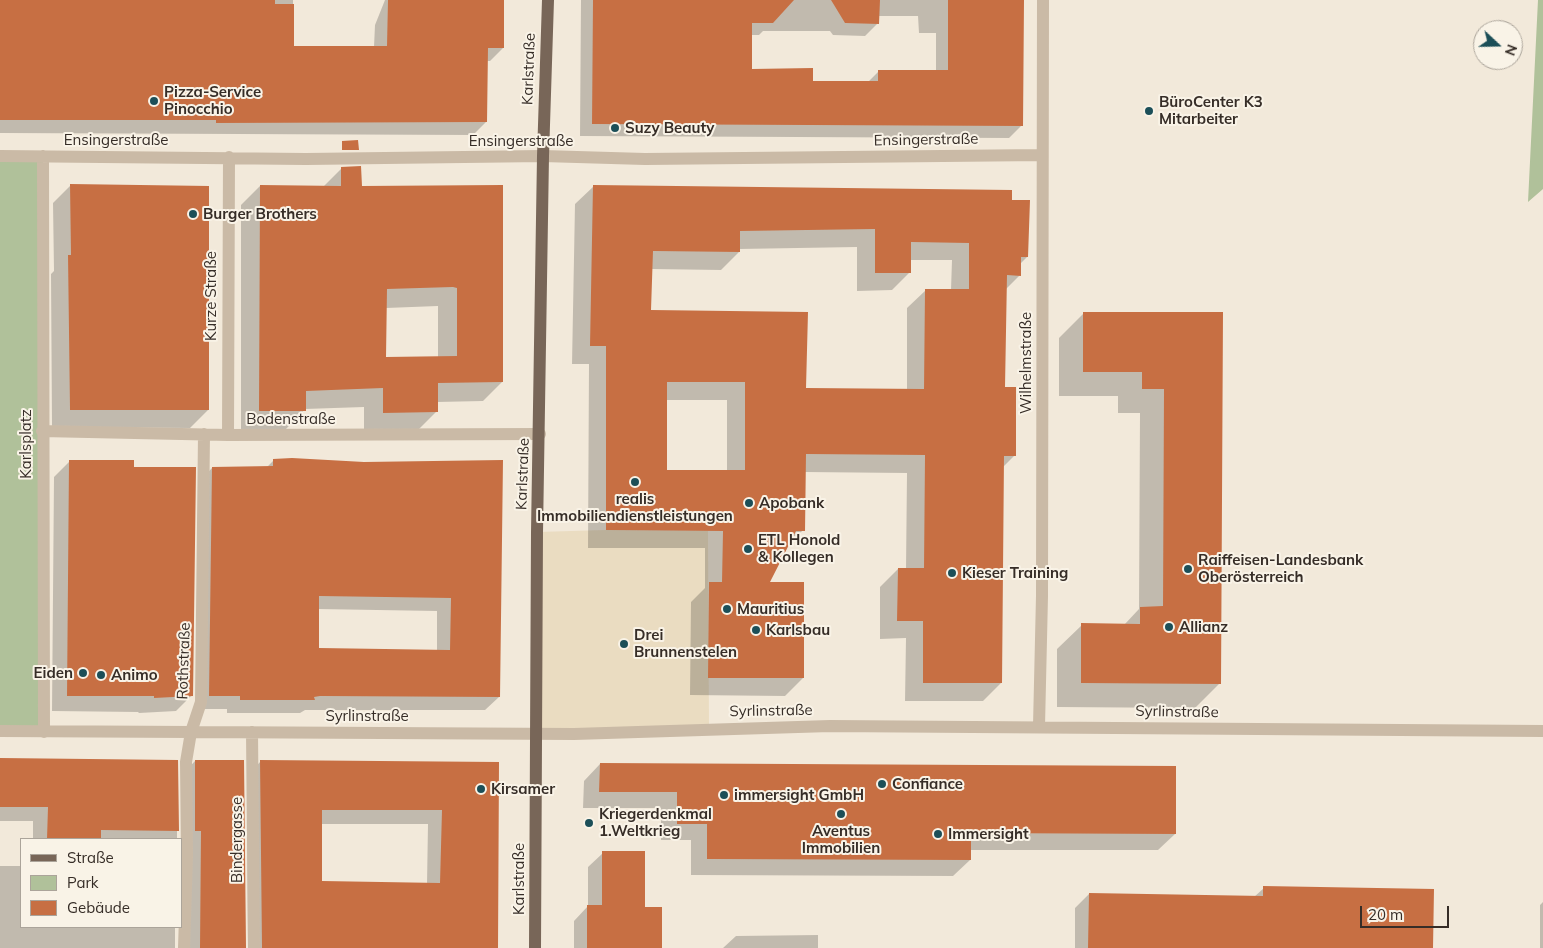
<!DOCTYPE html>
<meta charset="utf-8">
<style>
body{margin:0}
#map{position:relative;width:1543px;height:948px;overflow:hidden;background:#f2e9da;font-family:Mulish,sans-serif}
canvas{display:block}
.legend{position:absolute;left:20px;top:838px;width:162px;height:90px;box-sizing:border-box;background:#f9f3e7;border:1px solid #aba49a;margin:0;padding:6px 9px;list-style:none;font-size:15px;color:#362d27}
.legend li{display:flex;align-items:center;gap:10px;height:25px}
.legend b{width:25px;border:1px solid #aba49a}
.north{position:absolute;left:1473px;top:20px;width:50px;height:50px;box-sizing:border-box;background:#f9f3e7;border:1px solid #aba49a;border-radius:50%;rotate:111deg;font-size:14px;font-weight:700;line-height:20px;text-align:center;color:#362d27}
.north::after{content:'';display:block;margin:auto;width:18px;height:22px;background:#1c4f58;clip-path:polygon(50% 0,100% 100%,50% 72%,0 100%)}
.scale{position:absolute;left:1360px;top:906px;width:89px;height:22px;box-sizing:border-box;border:2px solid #362d27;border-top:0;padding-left:6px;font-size:15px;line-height:18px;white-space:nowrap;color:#362d27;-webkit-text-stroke:4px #f9f3e7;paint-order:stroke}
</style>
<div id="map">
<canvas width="1543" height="948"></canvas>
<ul class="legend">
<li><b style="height:6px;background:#786658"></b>Straße</li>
<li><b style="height:14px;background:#b0c19a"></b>Park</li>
<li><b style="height:14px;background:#c76f43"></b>Gebäude</li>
</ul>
<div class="north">N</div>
<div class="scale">20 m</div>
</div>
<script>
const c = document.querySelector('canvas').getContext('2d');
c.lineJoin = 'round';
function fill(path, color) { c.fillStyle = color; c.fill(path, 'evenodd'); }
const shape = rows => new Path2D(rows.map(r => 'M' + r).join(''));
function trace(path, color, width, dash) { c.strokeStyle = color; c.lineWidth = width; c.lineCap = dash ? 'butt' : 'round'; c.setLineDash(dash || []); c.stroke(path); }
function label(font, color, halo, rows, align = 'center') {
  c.font = font + ' Mulish,sans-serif'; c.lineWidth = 4; c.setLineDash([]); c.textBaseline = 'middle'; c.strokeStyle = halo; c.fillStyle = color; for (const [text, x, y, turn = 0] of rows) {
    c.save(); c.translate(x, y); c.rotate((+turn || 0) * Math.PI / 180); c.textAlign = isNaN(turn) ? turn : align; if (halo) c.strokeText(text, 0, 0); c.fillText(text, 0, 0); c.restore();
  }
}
const green = shape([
 [1538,0,1543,0,1543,189,1528,202],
 [0,156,43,156,44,732,0,731]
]);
const plaza = shape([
 [606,530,708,531,709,728,536,733,537,532]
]);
const shadow = shape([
 [0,0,293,0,293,47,374,47,375,25,385,0,503,0,503,48,490,61,487,61,486,122,473,135,0,133],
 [581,0,1022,0,1021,126,1009,138,580,136],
 [878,16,918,16,919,33,936,33,936,71,878,72,867,83,812,82,751,70,751,35,759,35,763,31,830,31,833,35,865,36,878,23],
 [342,168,361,187,502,187,502,382,483,401,437,402,437,411,418,430,364,431,364,407,305,409,286,429,241,429,241,205,260,186,323,187],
 [438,306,438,358,384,358,386,308],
 [71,185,208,410,190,428,52,427,51,274,54,271,53,203],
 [594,186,1011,201,1027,257,1020,264,1020,275,1005,290,1004,388,1014,456,1002,468,1001,683,983,701,905,701,906,638,880,639,880,587,898,569,906,569,907,473,804,472,803,530,786,548,768,584,803,678,785,696,690,695,691,602,705,588,705,548,588,548,589,364,572,364,575,204],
 [857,247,857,291,892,290,910,272,910,260,952,260,951,290,926,290,907,308,907,390,805,389,650,311,651,269,721,270,739,252,739,249],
 [666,400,727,400,727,471,665,471],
 [1084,313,1221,313,1220,683,1195,708,1057,707,1057,649,1082,625,1124,625,1139,609,1140,413,1118,413,1118,396,1059,396,1059,338],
 [70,461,133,468,192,695,176,711,139,713,138,712,52,711,54,477],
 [273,461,364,463,501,461,499,697,485,710,305,710,300,713,227,713,227,709,196,709,199,482,212,468,267,467],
 [317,609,437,611,437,651,318,649],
 [0,760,177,761,177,839,33,839,33,821,0,821],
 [195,761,245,948,179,948,181,927,181,776],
 [261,761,498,763,497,948,248,948,247,776],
 [321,824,428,824,427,884,321,882],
 [600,764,1175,834,1158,850,970,850,970,860,953,876,691,875,691,840,661,840,661,808,583,808,584,781],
 [603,853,644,908,661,948,574,948,574,921,588,906,588,867],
 [0,866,21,866,21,927,175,927,175,948,0,948],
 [1264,888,1432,948,1075,948,1075,908,1089,894,1254,897],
 [1543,902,1543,948,1540,948,1540,905],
 [818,935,818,948,723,948,736,936]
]);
const building = shape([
 [0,0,275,0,275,4,294,4,294,46,387,46,388,0,504,0,504,48,488,48,487,122,216,123,216,120,0,120],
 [593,0,794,0,773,23,752,23,752,69,813,68,813,81,878,81,878,70,948,70,948,0,1024,0,1023,126,592,124],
 [831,0,880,0,879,24,845,23],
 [358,140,359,150,342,150,342,141],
 [361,166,362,186,503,185,503,382,438,383,438,412,383,413,383,388,306,391,306,411,259,411,260,185,341,186,341,167],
 [453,287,457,288,457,356,386,357,387,289],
 [70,184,209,186,209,410,70,410,68,255,71,255],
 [593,185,1012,190,1012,200,1030,200,1028,257,1021,257,1021,276,1007,275,1005,387,1016,387,1016,456,1004,456,1002,683,923,683,923,621,897,621,898,568,924,568,925,455,806,454,805,531,796,531,770,582,804,582,804,678,708,678,709,582,722,582,723,531,606,530,606,346,590,346],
 [875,229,875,273,911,273,911,242,969,243,969,289,925,289,924,389,806,388,808,312,651,310,653,251,740,252,740,231],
 [667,382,745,382,745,470,667,470],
 [1083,312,1223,312,1221,684,1081,683,1081,623,1140,624,1140,607,1163,606,1164,389,1142,389,1142,372,1083,372],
 [292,458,364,462,503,460,500,697,320,696,314,697,315,700,240,700,240,696,209,696,212,467,273,466,273,459],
 [319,596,451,598,450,650,319,648],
 [69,460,134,460,134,467,196,467,193,696,154,698,154,696,67,696],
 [0,758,178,760,179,831,101,830,101,839,47,839,48,807,0,807],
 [195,760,244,760,246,948,200,948,201,831,195,831],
 [260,760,499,762,498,948,262,948],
 [322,810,442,810,440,883,322,881],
 [600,763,1176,766,1176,834,971,833,971,860,707,859,707,824,677,824,677,792,599,792],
 [602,851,645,851,645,907,662,907,662,948,587,948,587,905,602,905],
 [1263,886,1434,889,1433,948,1088,948,1089,893,1263,896]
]);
const minor = shape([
 [0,156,306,159,543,156,645,159,1042,155],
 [43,156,44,732],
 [42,431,228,435,540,434],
 [228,435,229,157],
 [1039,726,1042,596,1043,0],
 [0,731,574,734,830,726,1543,731],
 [252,732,254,948],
 [184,948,187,855,186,762,191,732,201,702,204,434]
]);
const major = shape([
 [535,948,537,532,543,156,548,0]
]);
const markers = [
 [154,101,5,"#1c4f58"],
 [1149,111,5,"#1c4f58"],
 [615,128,5,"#1c4f58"],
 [193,214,5,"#1c4f58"],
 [635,482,5,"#1c4f58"],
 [749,503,5,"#1c4f58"],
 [748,549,5,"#1c4f58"],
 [1188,569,5,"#1c4f58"],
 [952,573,5,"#1c4f58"],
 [727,609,5,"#1c4f58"],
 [1169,627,5,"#1c4f58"],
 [756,630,5,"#1c4f58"],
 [624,644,5,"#1c4f58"],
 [83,673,5,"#1c4f58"],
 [101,675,5,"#1c4f58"],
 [882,784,5,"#1c4f58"],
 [481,789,5,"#1c4f58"],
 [724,795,5,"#1c4f58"],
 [841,814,5,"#1c4f58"],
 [589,823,5,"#1c4f58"],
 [938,834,5,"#1c4f58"]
];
const streetNames = [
 ["Karlstraße",529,69,-88],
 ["Ensingerstraße",116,140],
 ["Ensingerstraße",926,140,-1],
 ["Ensingerstraße",521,141],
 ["Kurze Straße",211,296,-90],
 ["Wilhelmstraße",1026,363,-90],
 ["Bodenstraße",291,419],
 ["Karlsplatz",26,444,-90],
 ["Karlstraße",523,474,-88],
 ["Rothstraße",184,661,-88],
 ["Syrlinstraße",771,711,-1],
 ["Syrlinstraße",1177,712,1],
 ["Syrlinstraße",367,716],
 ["Bindergasse",237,840,-90],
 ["Karlstraße",519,879,-90]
];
const poiNames = [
 ["Pizza-Service",164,92],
 ["Pinocchio",164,109],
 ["BüroCenter K3",1159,102],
 ["Mitarbeiter",1159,119],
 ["Suzy Beauty",625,128],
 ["Burger Brothers",203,214],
 ["realis",635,499,"center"],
 ["Immobiliendienstleistungen",635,516,"center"],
 ["Apobank",759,503],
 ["ETL Honold",758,540],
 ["& Kollegen",758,557],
 ["Raiffeisen-Landesbank",1198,560],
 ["Oberösterreich",1198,577],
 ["Kieser Training",962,573],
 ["Mauritius",737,609],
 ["Allianz",1179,627],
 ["Karlsbau",766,630],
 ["Drei",634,635],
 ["Brunnenstelen",634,652],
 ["Eiden",73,673,"right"],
 ["Animo",111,675],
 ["Confiance",892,784],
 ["Kirsamer",491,789],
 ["immersight GmbH",734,795],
 ["Kriegerdenkmal",599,814],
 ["1.Weltkrieg",599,831],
 ["Aventus",841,831,"center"],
 ["Immobilien",841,848,"center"],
 ["Immersight",948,834]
];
fill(green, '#b0c19a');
fill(plaza, '#eadcc1');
fill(shadow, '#0003');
fill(building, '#c76f43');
trace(minor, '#cabaa6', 12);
trace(major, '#786658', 12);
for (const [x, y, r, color] of markers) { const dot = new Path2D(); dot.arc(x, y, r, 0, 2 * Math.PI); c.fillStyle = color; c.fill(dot); trace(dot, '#f9f3e7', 2); }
label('15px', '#362d27', '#f9f3e7', streetNames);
label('bold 15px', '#362d27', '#f9f3e7', poiNames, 'left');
</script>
